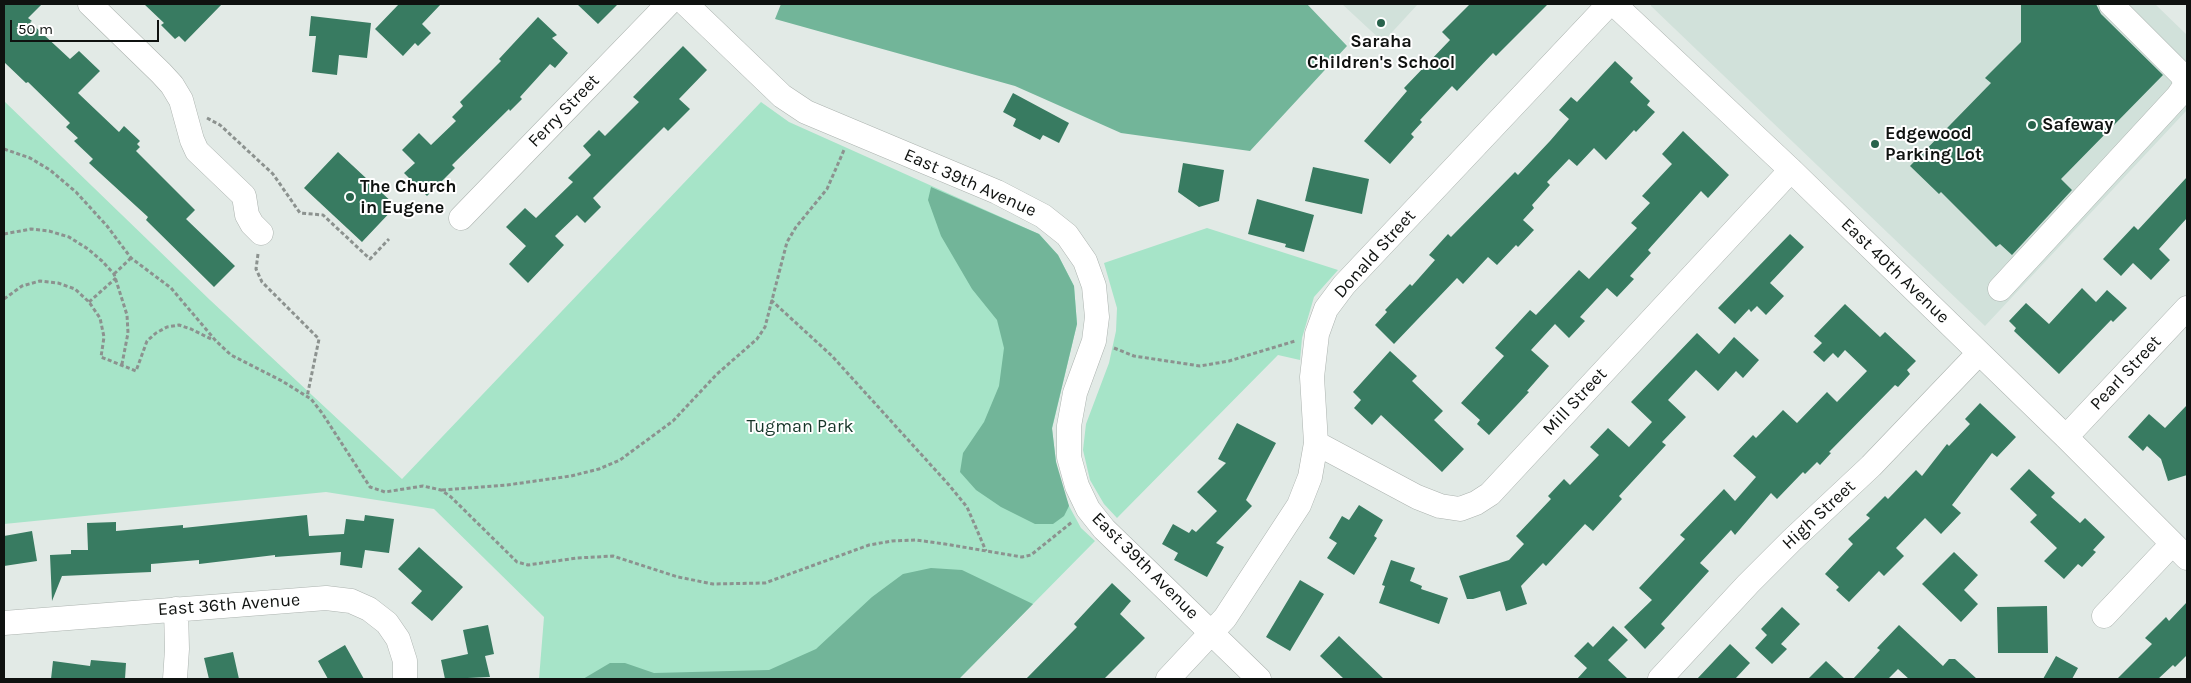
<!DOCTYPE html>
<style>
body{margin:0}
#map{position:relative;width:2191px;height:683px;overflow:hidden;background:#e2eae6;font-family:Karla,sans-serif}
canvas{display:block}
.frame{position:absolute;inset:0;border:5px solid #0f1210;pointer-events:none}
.scale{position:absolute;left:10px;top:20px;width:149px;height:22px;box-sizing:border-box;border:2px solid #0f1210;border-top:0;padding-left:6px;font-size:15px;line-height:18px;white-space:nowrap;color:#0f1210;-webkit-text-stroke:4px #fff;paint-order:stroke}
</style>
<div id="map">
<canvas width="2191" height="683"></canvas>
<div class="frame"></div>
<div class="scale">50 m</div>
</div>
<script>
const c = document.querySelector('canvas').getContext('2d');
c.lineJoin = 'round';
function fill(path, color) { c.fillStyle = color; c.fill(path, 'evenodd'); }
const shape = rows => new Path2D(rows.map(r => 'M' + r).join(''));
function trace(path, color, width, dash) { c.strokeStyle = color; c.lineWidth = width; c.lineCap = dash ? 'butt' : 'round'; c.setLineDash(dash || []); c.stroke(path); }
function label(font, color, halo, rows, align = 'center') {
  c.font = font + ' Karla,sans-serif'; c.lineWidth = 4; c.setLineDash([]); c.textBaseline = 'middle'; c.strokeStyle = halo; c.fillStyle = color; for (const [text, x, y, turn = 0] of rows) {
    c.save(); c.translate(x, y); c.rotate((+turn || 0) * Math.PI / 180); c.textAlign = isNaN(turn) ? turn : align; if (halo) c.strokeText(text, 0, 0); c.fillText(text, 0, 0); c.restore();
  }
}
const built = shape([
 [1342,4,1418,4,1383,42],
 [1651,4,2155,4,2187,35,2187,110,1985,326,1651,6]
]);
const green = shape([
 [4,101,210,300,402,479,761,102,789,122,1039,234,1058,255,1074,286,1077,324,1052,429,1056,462,1061,484,1069,506,1081,528,1095,541,959,679,539,679,544,617,434,509,326,492,4,524],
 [1207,228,1338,270,1314,297,1302,338,1300,360,1278,355,1117,518,1104,504,1090,480,1083,450,1086,424,1109,363,1116,331,1117,308,1104,263]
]);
const forest = shape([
 [781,4,1307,4,1347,46,1250,151,1121,133,1015,86,775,19],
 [931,187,1039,234,1058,255,1074,286,1077,324,1052,428,1056,462,1069,506,1064,516,1053,524,1035,524,1001,507,976,490,960,472,963,453,984,422,999,386,1004,348,997,320,972,289,941,236,928,200],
 [931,568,962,570,1033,604,959,679,583,679,610,663,625,663,654,673,769,670,816,649,872,597,903,574]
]);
const building = shape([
 [4,4,42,4,28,18,32,21,30,22,70,59,79,51,100,71,78,93,119,132,124,126,140,141,137,144,140,147,136,151,195,210,186,219,235,266,214,287,146,220,148,217,89,163,93,159,74,141,78,138,66,127,70,123,28,82,26,83,4,62],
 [144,4,222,4,185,42,179,36,175,39,161,25,164,23],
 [399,4,441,4,422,24,431,33,418,46,415,43,403,56,375,29],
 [577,4,618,4,598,24],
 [1470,4,1548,4,1496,56,1493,53,1457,91,1452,86,1420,120,1422,122,1411,134,1414,137,1390,164,1364,141,1407,91,1404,88,1450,40,1442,32],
 [2021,4,2096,4,2101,14,2163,75,2061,179,2072,190,2012,255,2000,244,1996,247,1941,192,1939,194,1910,166,1991,83,1985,78,2021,42],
 [311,16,371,23,367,58,339,55,337,75,312,72,316,36,309,36],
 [538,17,557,35,552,38,568,53,555,68,550,64,520,97,522,99,510,111,509,109,452,165,455,168,427,196,404,173,415,163,402,150,419,133,431,145,456,121,452,117,463,106,460,102,501,61,499,59],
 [683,46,707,70,679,99,690,109,668,131,664,127,593,198,601,207,585,223,577,215,555,236,564,245,528,283,509,264,526,246,506,227,525,208,536,218,573,182,568,178,591,155,583,146,599,130,605,136,639,102,633,97],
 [1615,61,1633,78,1630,82,1650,101,1647,105,1655,112,1636,132,1634,130,1606,160,1594,148,1577,166,1569,159,1547,182,1550,185,1532,205,1534,208,1523,220,1534,230,1518,247,1516,245,1497,265,1488,257,1463,284,1457,278,1394,344,1375,325,1387,312,1385,310,1410,284,1412,286,1435,260,1429,255,1448,234,1451,237,1515,172,1518,175,1550,141,1569,119,1559,110,1571,97,1577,102],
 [1013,93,1069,123,1059,143,1043,135,1040,140,1013,126,1016,119,1003,112],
 [1683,131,1729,175,1708,198,1701,191,1648,250,1651,253,1630,276,1634,279,1617,297,1607,288,1580,317,1585,321,1569,338,1555,324,1531,350,1549,366,1527,391,1529,392,1489,435,1477,424,1480,420,1461,403,1504,356,1495,348,1530,310,1536,315,1579,270,1589,279,1637,228,1631,223,1650,203,1642,196,1672,164,1662,154],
 [338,152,396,206,362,242,304,188],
 [1183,163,1224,170,1219,201,1199,207,1178,192],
 [1313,167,1369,179,1362,214,1305,201],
 [2187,177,2187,218,2159,249,2170,260,2151,280,2133,263,2121,276,2103,259,2134,226,2138,230],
 [1257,199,1314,215,1304,252,1285,247,1286,244,1248,234],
 [1790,234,1804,247,1770,283,1784,296,1766,315,1757,306,1751,312,1749,309,1735,324,1718,308],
 [2082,288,2096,302,2107,290,2127,308,2113,322,2111,320,2059,374,2014,331,2016,328,2009,321,2026,303,2049,324],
 [1845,304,1880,337,1885,332,1916,361,1907,370,1910,374,1898,387,1895,385,1829,452,1831,453,1820,465,1817,462,1805,474,1803,472,1777,499,1771,493,1735,535,1731,530,1700,563,1709,571,1661,624,1665,628,1645,649,1624,627,1652,600,1639,588,1685,539,1680,535,1724,489,1735,501,1756,477,1733,456,1753,435,1756,438,1783,410,1797,423,1827,392,1837,402,1867,371,1845,350,1838,358,1833,353,1824,362,1813,352,1822,343,1814,336],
 [1697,333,1719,354,1734,337,1759,360,1743,378,1736,371,1718,391,1696,370,1668,400,1686,417,1662,442,1666,445,1619,496,1622,499,1593,531,1585,524,1546,566,1543,563,1521,586,1527,604,1506,611,1500,591,1473,599,1467,599,1459,576,1509,560,1524,544,1516,536,1551,499,1548,496,1564,479,1570,485,1599,455,1590,447,1608,428,1629,447,1652,422,1631,402],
 [1390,351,1417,376,1412,381,1443,411,1434,420,1464,449,1442,472,1381,415,1372,425,1354,408,1361,400,1353,392],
 [1980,403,2016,437,1997,457,1992,453,1952,505,1961,513,1941,534,1925,518,1896,548,1904,556,1884,576,1879,571,1849,602,1836,590,1839,587,1825,574,1853,544,1848,539,1870,518,1866,515,1885,496,1888,499,1916,470,1922,476,1947,444,1949,446,1970,424,1965,419],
 [2187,405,2187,475,2168,481,2161,459,2147,446,2143,451,2128,437,2149,414,2165,428],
 [1237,423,1276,443,1246,500,1252,506,1216,543,1224,547,1207,577,1174,560,1178,553,1162,544,1173,524,1189,533,1192,529,1196,532,1217,511,1197,492,1226,463,1218,459],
 [2029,469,2055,493,2051,497,2080,523,2085,518,2105,537,2093,550,2096,552,2082,567,2078,564,2064,579,2044,561,2057,548,2030,522,2037,515,2010,489],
 [1359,505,1383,520,1374,536,1377,538,1354,575,1327,558,1337,543,1329,538,1342,516,1349,520],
 [307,515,309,536,344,534,346,519,364,521,365,515,394,519,389,553,365,550,362,568,340,565,341,552,275,557,275,555,199,564,199,560,151,564,151,572,62,576,52,601,50,555,71,554,71,550,88,550,87,523,116,522,116,531,183,525,183,528],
 [32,531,37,561,4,566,4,536],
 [419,547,463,587,432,621,411,603,422,591,398,569],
 [1954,552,1978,575,1964,590,1978,604,1961,622,1922,584],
 [1391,560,1415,568,1410,581,1422,586,1421,589,1448,598,1439,624,1379,603,1385,586,1382,585],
 [1300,580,1324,594,1290,651,1266,637],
 [1112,583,1131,601,1120,614,1145,638,1104,679,1026,679,1077,627,1074,624],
 [2187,602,2187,655,2175,667,2173,665,2158,679,2117,679,2152,644,2145,638,2166,617,2169,621],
 [2047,606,2048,653,1998,653,1997,607],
 [1782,607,1800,624,1781,644,1787,649,1772,664,1755,648,1767,635,1761,629],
 [488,625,494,654,485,656,490,677,445,679,441,660,468,654,463,630],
 [1899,625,1943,666,1949,659,1955,659,1977,679,1909,679,1898,669,1888,679,1853,679,1880,650,1877,648],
 [1613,626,1628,640,1608,660,1628,679,1577,679,1587,668,1574,656,1588,642,1593,647],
 [1339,636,1384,679,1344,679,1320,656],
 [1730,644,1750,663,1735,679,1697,679],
 [345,645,364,679,328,679,318,661],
 [233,652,239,679,209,679,204,658],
 [2056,656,2078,668,2072,679,2043,679],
 [91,660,126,663,125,679,51,679,53,661,90,666],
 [1826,661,1845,679,1808,679]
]);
const path = shape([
 [207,118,220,125,273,174,300,213,323,215,370,259,389,239],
 [4,149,30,158,50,170,76,192,107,226,131,258,171,288,216,341,231,355,282,381,311,399,322,413,370,487,385,492,423,486,441,490,451,497,517,562,528,565,577,558,613,556,678,577,713,584,765,583,869,545,892,541,916,540,945,544,1022,557,1031,555,1072,522],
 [4,234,31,229,49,231,69,237,88,249,102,261,114,274,127,315,128,333,122,364],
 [258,254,256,269,262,282,319,339,307,397],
 [114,274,131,258],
 [4,299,22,286,40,281,58,283,75,289,89,302,100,318,104,337,101,357,136,371,147,341,156,333,167,327,179,325,191,329,213,340],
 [771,300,832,356,949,485,967,507,986,551],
 [89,302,116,278],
 [1114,348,1134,356,1200,366,1229,361,1295,341],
 [442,490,507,485,571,476,599,469,620,460,673,421,717,374,757,339,765,327,787,242,796,227,827,189,844,150]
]);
const minor = shape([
 [90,4,161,73,172,85,181,100,192,140,197,151,244,196,247,215,252,224,261,233],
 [686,4,782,96,806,112,997,192,1043,216,1067,235,1085,261,1094,286,1097,317,1094,341,1075,393,1069,426,1069,457,1077,486,1088,509,1104,529,1259,679],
 [1614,4,1791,170,2066,437,2187,558],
 [461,218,668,4],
 [2000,289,2178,96,2185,86,2183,76,2111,4],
 [2066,437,2187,308],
 [1316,443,1417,497,1440,506,1460,509,1476,503,1490,494,1791,170],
 [2104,616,2172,544],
 [4,623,326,598,351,601,369,609,387,623,398,639,405,661,405,679],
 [175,679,177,649,176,609],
 [1168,679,1225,618,1299,505,1310,477,1316,443,1312,377,1317,334,1326,309,1344,285,1609,4],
 [1660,679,1748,584,1792,540,1871,466,1979,353]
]);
const markers = [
 [1381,23,5,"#28634c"],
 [2032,125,5,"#28634c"],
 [1875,144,5,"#28634c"],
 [350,197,5,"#28634c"]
];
const poiNames = [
 ["Saraha",1381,42,"center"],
 ["Children's School",1381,63,"center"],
 ["Safeway",2042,125],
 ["Edgewood",1885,134],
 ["Parking Lot",1885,155],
 ["The Church",360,187],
 ["in Eugene",360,208]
];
const streetNames = [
 ["Ferry Street",564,111,-46],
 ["East 39th Avenue",970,183,24],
 ["Donald Street",1375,254,-48],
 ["East 40th Avenue",1895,271,44],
 ["Pearl Street",2126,373,-47],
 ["Mill Street",1575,402,-47],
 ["High Street",1819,515,-43],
 ["East 39th Avenue",1145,566,45],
 ["East 36th Avenue",229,605,-4]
];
const parkNames = [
 ["Tugman Park",800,427]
];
fill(built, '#d1e1da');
fill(green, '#a6e4c8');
fill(forest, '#72b599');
fill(building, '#387b61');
trace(minor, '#acb3af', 25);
trace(path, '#8c928f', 3, [4, 2.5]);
trace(minor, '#fff', 24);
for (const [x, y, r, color] of markers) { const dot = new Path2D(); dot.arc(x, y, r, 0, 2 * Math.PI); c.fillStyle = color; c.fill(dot); trace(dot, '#fff', 2); }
label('bold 18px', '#0f1210', '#fff', poiNames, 'left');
label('18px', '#0f1210', '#fff', streetNames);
label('18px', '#153528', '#fff', parkNames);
</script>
